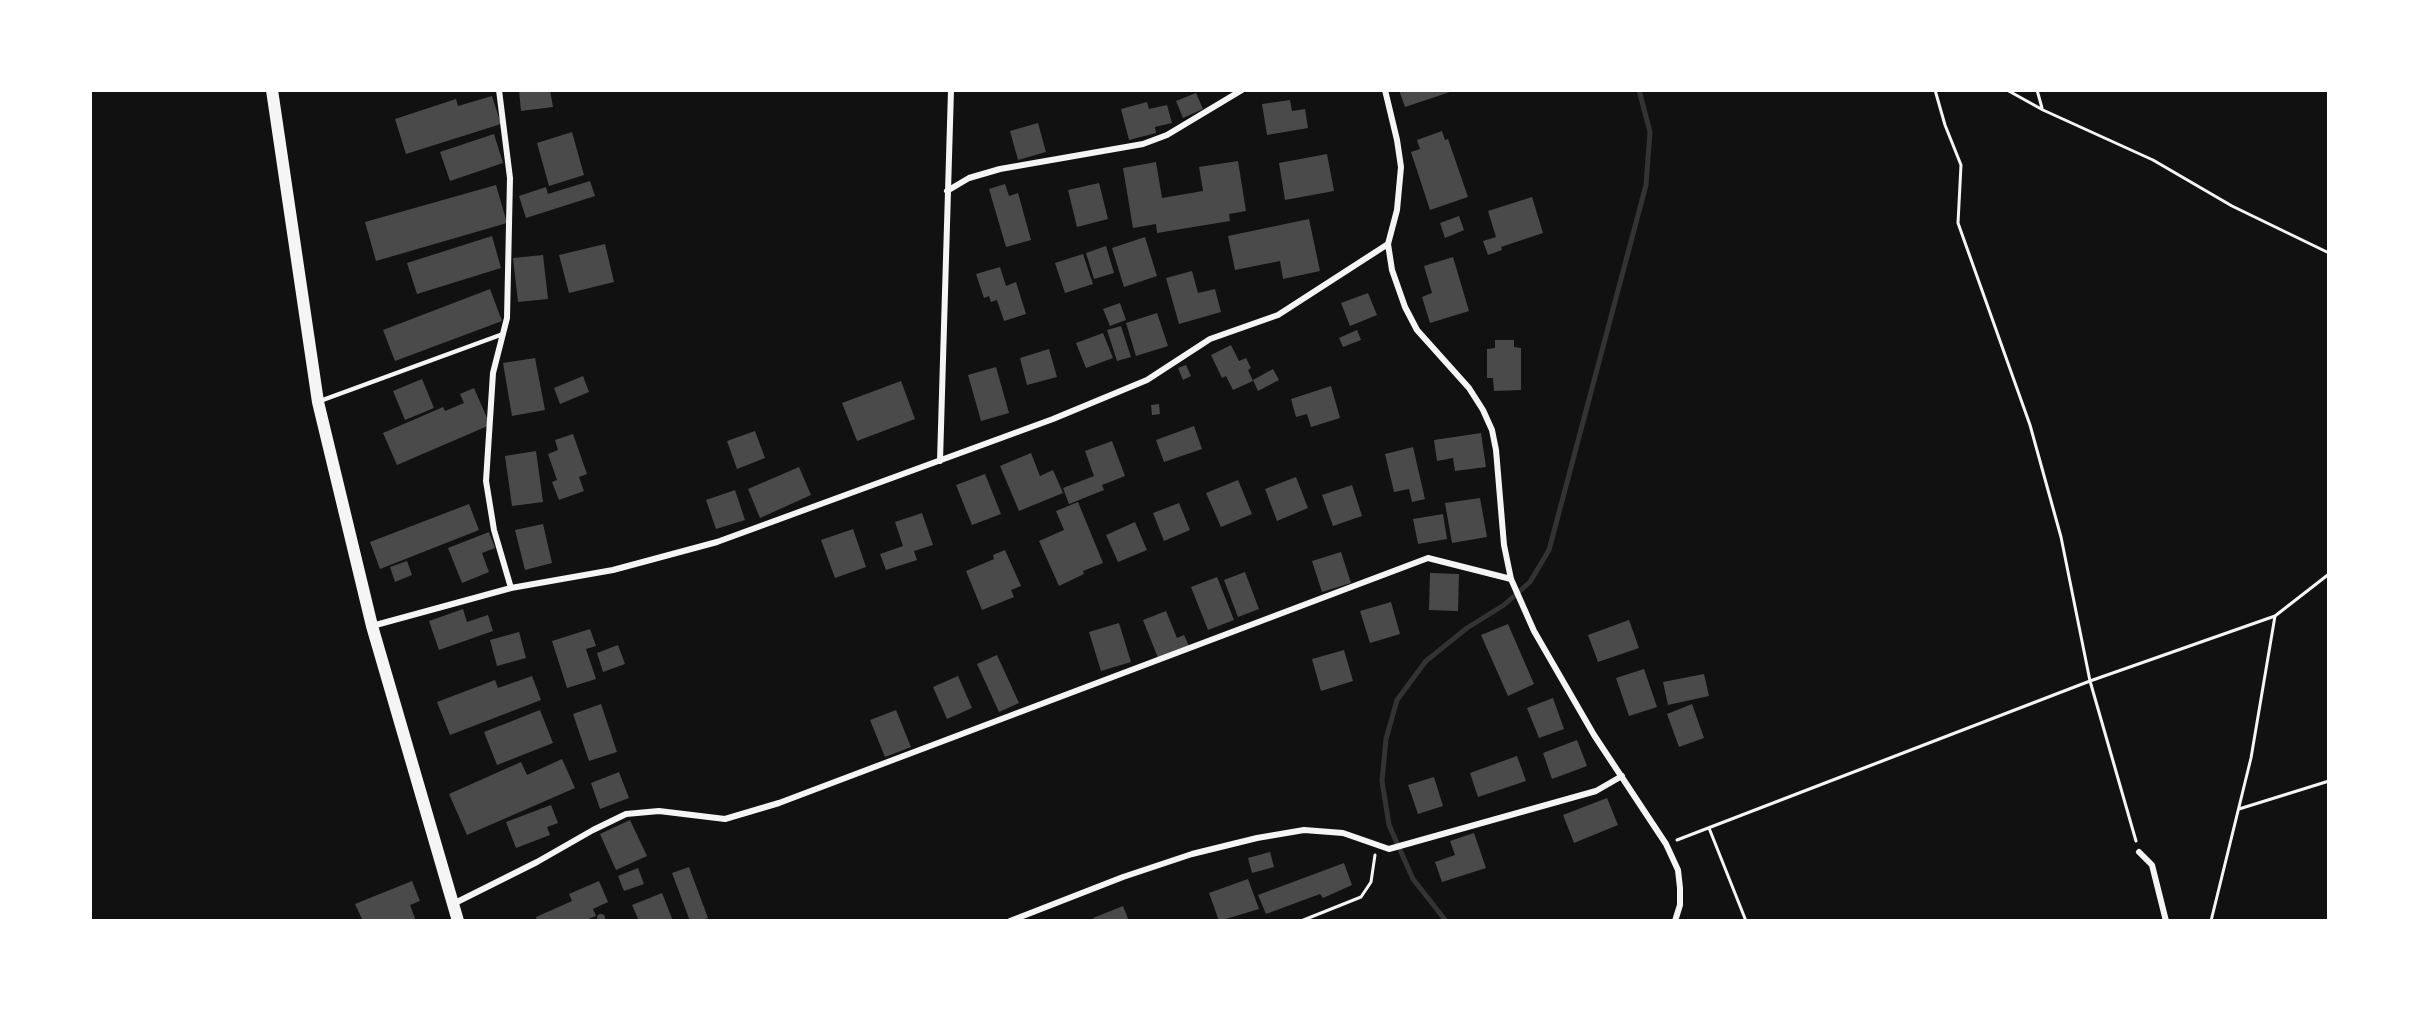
<!DOCTYPE html>
<style>
body{margin:0}
#map{position:relative;width:2419px;height:1011px;overflow:hidden;background:#111;font-family:"Crimson Pro",serif}
canvas{display:block}
.frame{position:absolute;inset:0;border:92px solid #fff;pointer-events:none}
</style>
<div id="map">
<canvas width="2419" height="1011"></canvas>
<div class="frame"></div>
</div>
<script>
const c = document.querySelector('canvas').getContext('2d');
c.lineJoin = 'round';
const shape = rows => new Path2D(rows.map(r => 'M' + r).join(''));
function trace(path, color, width, dash) { c.strokeStyle = color; c.lineWidth = width; c.lineCap = dash ? 'butt' : 'round'; c.setLineDash(dash || []); c.stroke(path); }
function fill(path, color) { c.fillStyle = color; c.fill(path, 'evenodd'); }
const stream = shape([
 [1446,921,1413,879,1389,825,1382,781,1386,739,1397,700,1426,661,1467,628,1504,605,1530,582,1549,550,1646,185,1650,132,1639,90]
]);
const building = shape([
 [519,90,550,90,553,107,521,111],
 [1399,90,1456,90,1405,107],
 [1196,93,1203,109,1183,118,1176,101],
 [492,96,501,124,406,154,395,119,456,99,458,106],
 [1290,100,1292,111,1305,109,1308,128,1267,135,1262,104],
 [1147,102,1149,109,1167,105,1172,123,1155,127,1156,133,1129,140,1121,109],
 [1038,123,1046,152,1018,160,1010,131],
 [1442,131,1445,140,1448,139,1468,197,1430,210,1411,152,1420,149,1417,140],
 [572,132,584,175,549,186,537,143],
 [494,134,503,163,450,181,440,152],
 [1327,154,1334,191,1285,200,1279,163],
 [1238,161,1246,211,1229,214,1230,221,1157,233,1156,224,1133,228,1123,168,1156,162,1162,198,1203,191,1199,167],
 [590,181,595,196,526,218,519,196,546,187,548,194],
 [1099,183,1108,219,1077,227,1068,190],
 [1005,184,1009,196,1018,193,1031,240,1006,247,989,189],
 [496,185,507,223,376,261,365,222],
 [1532,197,1543,233,1501,247,1502,250,1488,255,1483,241,1496,237,1488,211],
 [1459,216,1464,230,1445,238,1440,223],
 [1309,219,1320,271,1283,279,1280,261,1235,270,1228,236],
 [492,236,501,268,417,294,407,263],
 [1145,237,1157,276,1124,287,1112,248],
 [605,244,614,282,569,293,559,255],
 [1106,246,1114,273,1094,279,1086,253],
 [1083,254,1093,284,1065,293,1055,263],
 [543,255,548,299,518,302,513,258],
 [1453,257,1469,311,1430,323,1422,297,1432,293,1424,266],
 [1000,267,1006,286,1016,282,1026,314,1004,321,997,300,991,302,989,296,984,298,976,274],
 [1192,271,1198,293,1215,289,1221,312,1179,324,1166,278],
 [490,289,502,321,395,361,383,330],
 [1368,293,1377,315,1350,326,1341,303],
 [1120,303,1126,320,1110,326,1103,309],
 [1157,313,1168,346,1136,356,1126,323],
 [1121,326,1131,357,1117,361,1107,330],
 [1357,330,1361,340,1343,347,1339,338],
 [1103,333,1113,358,1086,368,1076,343],
 [1495,340,1514,340,1514,347,1521,348,1521,390,1494,391,1493,378,1487,378,1487,349,1495,348],
 [1231,345,1239,361,1246,358,1251,368,1248,370,1253,381,1233,390,1226,376,1222,378,1211,355],
 [1049,349,1057,377,1027,385,1020,358],
 [535,358,545,410,512,416,503,363],
 [1186,365,1191,376,1183,380,1178,368],
 [996,367,1009,413,981,421,968,375],
 [1273,369,1279,380,1258,391,1253,380],
 [583,376,589,392,560,404,554,388],
 [422,379,434,408,405,420,393,391],
 [901,381,915,419,857,441,842,403],
 [1331,386,1340,418,1311,427,1307,414,1296,417,1291,399],
 [474,388,490,425,397,465,383,433,443,407,445,411,464,403,460,394],
 [1159,404,1160,414,1152,415,1151,405],
 [1194,426,1202,449,1164,462,1156,440],
 [755,431,765,458,737,469,727,441],
 [1481,433,1486,467,1455,471,1453,458,1437,461,1434,440],
 [573,434,587,474,579,477,584,491,559,500,552,482,557,480,548,454,558,450,555,440],
 [1112,441,1125,476,1102,485,1104,490,1069,504,1063,488,1094,476,1085,451],
 [1413,447,1425,499,1412,502,1409,489,1394,492,1385,454],
 [536,451,543,502,512,506,505,456],
 [1031,453,1040,476,1053,470,1063,493,1019,511,1000,466],
 [799,467,811,495,760,518,748,489],
 [985,474,1001,514,972,525,956,485],
 [1296,477,1308,508,1277,521,1265,489],
 [1238,480,1252,514,1221,527,1206,493],
 [1352,485,1362,516,1333,526,1322,495],
 [735,490,745,520,716,529,706,500],
 [1480,498,1487,537,1452,543,1445,503],
 [1078,502,1103,563,1083,571,1084,574,1059,586,1039,541,1064,530,1056,511],
 [1179,503,1190,530,1164,541,1153,513],
 [469,504,479,530,380,569,370,542],
 [922,513,933,545,914,551,917,560,886,570,880,554,903,546,895,522],
 [1443,514,1447,539,1418,544,1413,519],
 [1135,522,1147,550,1118,562,1106,535],
 [543,524,552,563,525,570,515,530],
 [853,529,866,567,835,578,821,540],
 [489,532,495,548,482,553,489,572,462,583,448,548],
 [1005,550,1021,586,1011,590,1014,597,982,610,966,571,994,559,993,555],
 [1341,552,1351,583,1322,592,1312,561],
 [407,561,412,575,395,582,390,567],
 [1245,572,1259,609,1238,617,1224,580],
 [1430,573,1459,574,1458,611,1429,610],
 [1217,577,1234,620,1208,630,1191,587],
 [1391,602,1400,634,1370,643,1360,611],
 [463,609,467,622,488,615,493,631,439,650,429,621],
 [1166,611,1177,638,1184,635,1189,646,1158,658,1143,620],
 [1629,620,1639,648,1598,662,1588,635],
 [1119,623,1131,662,1101,671,1089,632],
 [1508,624,1534,684,1508,696,1481,635],
 [590,629,596,646,586,649,596,679,567,688,552,641],
 [519,632,526,658,497,666,490,640],
 [618,645,625,664,603,672,597,653],
 [1344,650,1353,681,1321,691,1312,659],
 [997,655,1019,703,999,712,977,664],
 [1644,669,1657,707,1629,716,1616,678],
 [1704,674,1709,696,1668,705,1663,682],
 [532,676,541,700,450,735,437,702,495,680,498,688],
 [958,676,972,708,947,719,933,687],
 [1553,698,1564,729,1539,738,1527,708],
 [601,704,617,752,589,761,573,714],
 [1692,704,1704,738,1679,747,1667,714],
 [540,710,553,743,497,765,484,732],
 [896,710,911,747,885,757,870,720],
 [1577,740,1587,766,1552,779,1543,753],
 [1517,756,1526,781,1478,797,1470,773],
 [562,759,575,788,467,835,449,794,521,762,527,775],
 [619,772,629,798,600,809,591,783],
 [1434,777,1443,806,1418,814,1408,785],
 [1607,798,1618,825,1574,843,1563,815],
 [551,805,558,823,547,827,550,835,516,848,506,822],
 [630,820,647,856,616,870,600,834],
 [1474,833,1486,868,1442,882,1435,862,1455,855,1450,841],
 [1270,852,1274,867,1252,873,1248,858],
 [1344,863,1352,885,1323,898,1320,894,1266,914,1258,895],
 [689,867,708,918,700,921,690,921,672,873],
 [638,868,644,884,624,891,618,876],
 [1248,879,1259,909,1219,921,1209,893],
 [412,881,420,901,410,905,416,921,363,921,355,904],
 [599,881,608,902,593,909,596,916,583,921,537,921,536,917,572,901,569,894],
 [662,893,673,921,639,921,632,905],
 [1123,906,1129,921,1095,921,1093,918],
 '597 918a4 4 0 1 1 8 0a4 4 0 1 1-8 0Z'
]);
const path = shape([
 [1935,90,1945,125,1961,165,1958,223,2030,425,2061,537,2090,681,2275,616,2329,574],
 [2007,90,2043,110,2153,160,2232,206,2329,253],
 [2037,90,2042,108],
 [2239,809,2329,781],
 [1709,828,1746,921],
 [1677,840,2090,681,2136,841],
 [1301,921,1361,897,1371,882,1375,855],
 [2211,921,2251,758,2275,616]
]);
const service = shape([
 [320,401,503,334]
]);
const minor = shape([
 [499,90,510,178,507,318,493,373,486,481,494,530,511,588],
 [1385,90,1397,140,1401,167,1397,210,1388,244,1392,270,1405,307,1417,330,1469,388,1483,410,1492,430,1496,450,1504,545,1511,579,1534,631,1594,735,1666,844,1678,870,1680,888,1680,905,1675,921],
 [947,191,969,178,1000,169,1143,144,1167,135,1242,90],
 [940,461,951,90],
 [372,626,511,588,613,570,717,542,1053,419,1147,380,1210,339,1278,315,1388,244],
 [2139,852,2152,865,2166,921],
 [453,904,537,862,593,830,626,814,659,811,725,819,779,803,1428,558,1511,579],
 [1010,921,1123,877,1192,854,1257,838,1304,830,1343,833,1389,849,1596,791,1622,776]
]);
const secondary = shape([
 [272,90,318,402,372,626,458,921]
]);
trace(stream, '#333', 5);
fill(building, '#4a4a4a');
trace(path, '#f5f5f5', 3);
trace(service, '#f5f5f5', 4.5);
trace(minor, '#f5f5f5', 6);
trace(secondary, '#f5f5f5', 12);
</script>
